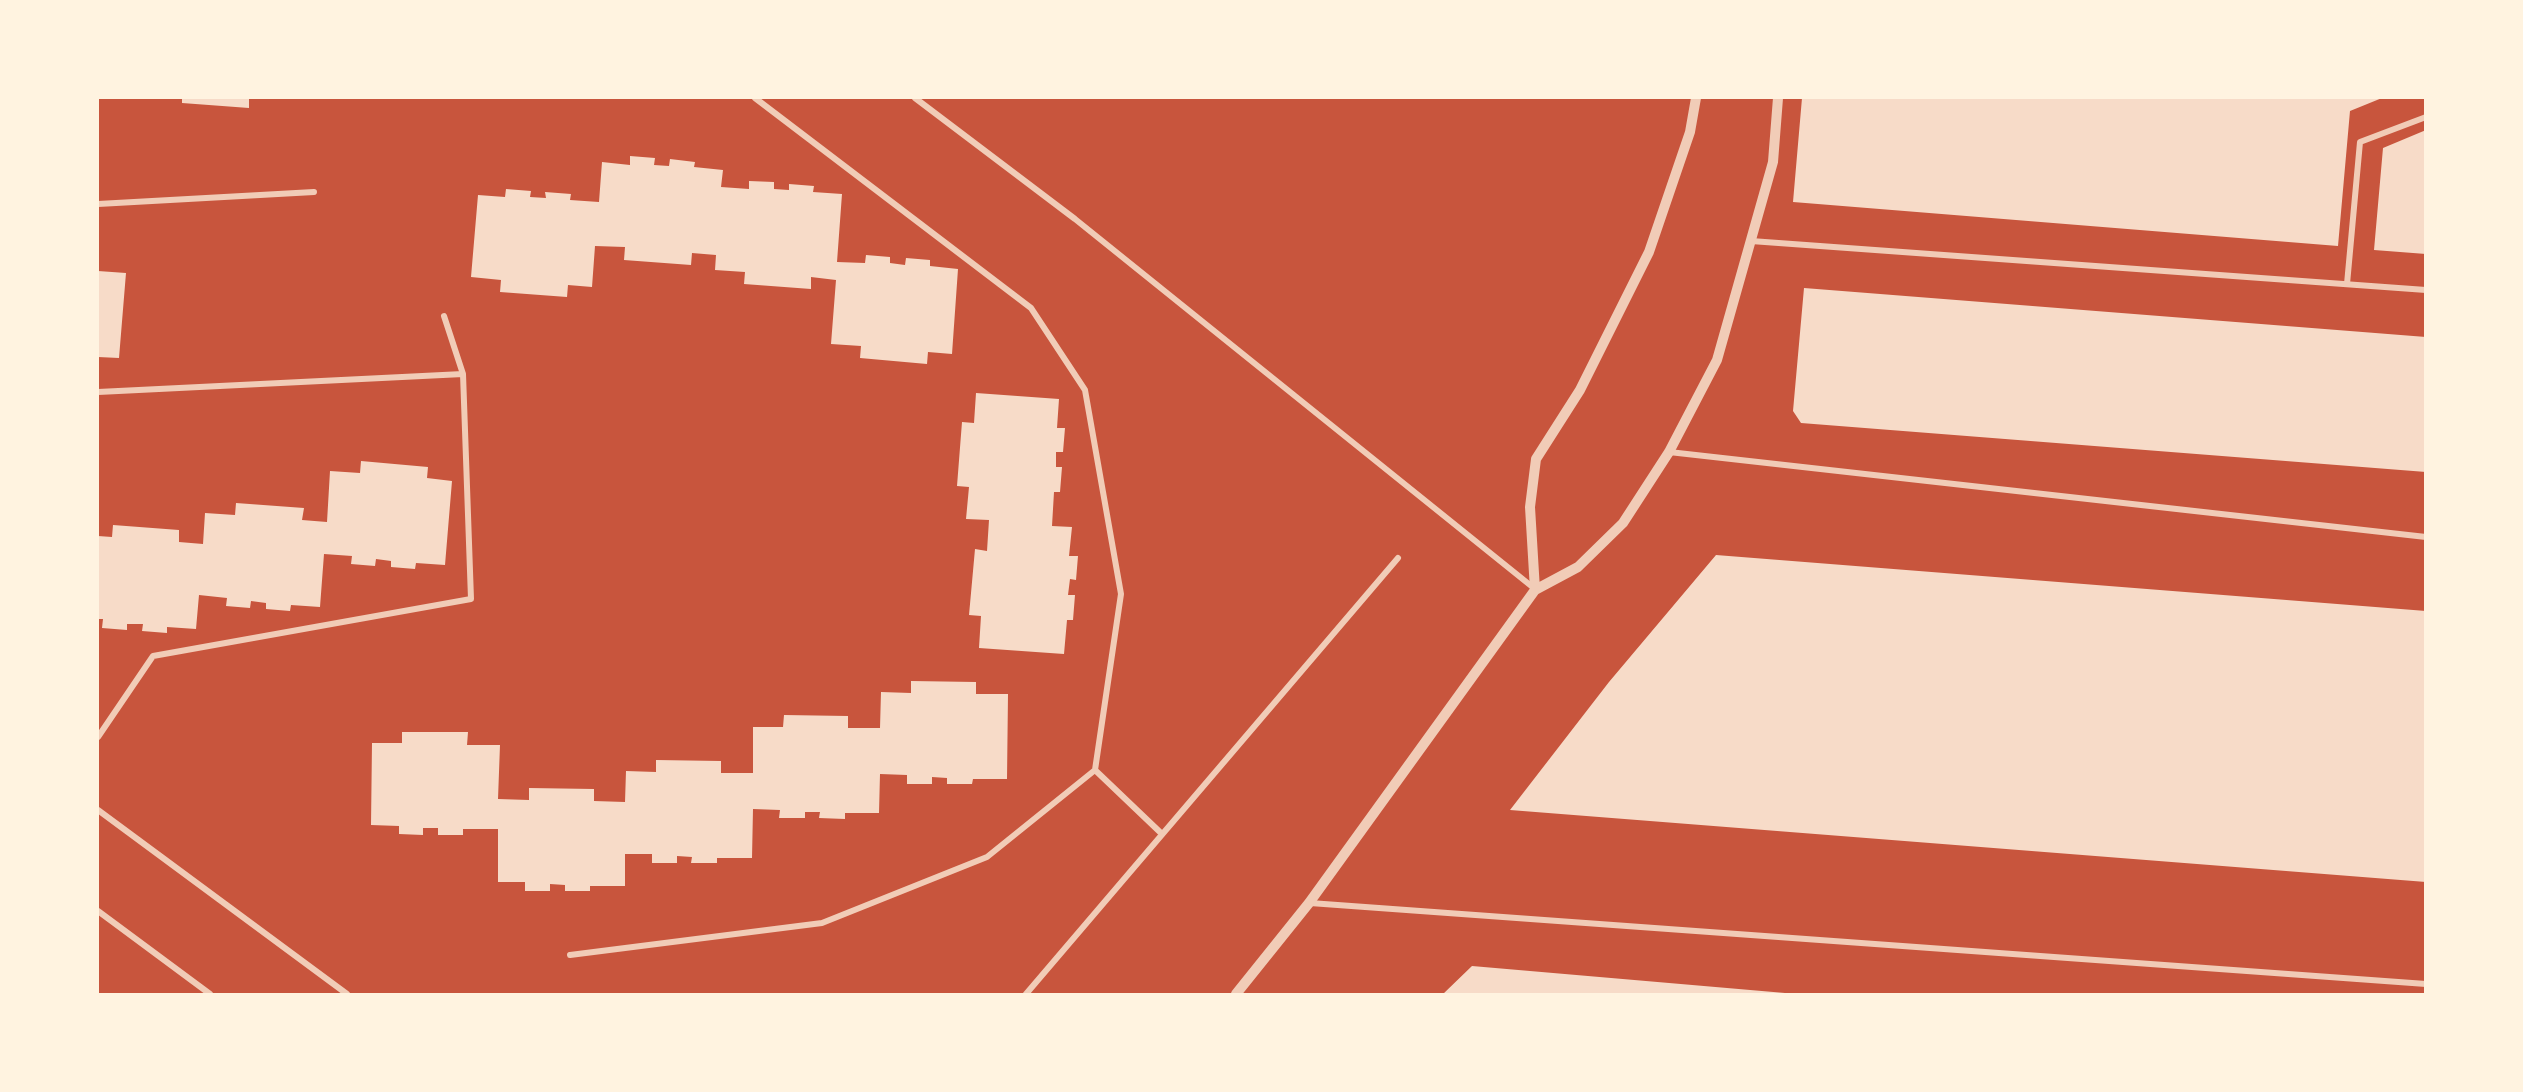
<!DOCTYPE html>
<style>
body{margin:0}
#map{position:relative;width:2523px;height:1092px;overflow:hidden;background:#c8553d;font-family:"Public Sans",sans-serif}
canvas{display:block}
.frame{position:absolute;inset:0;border:99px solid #fff3e0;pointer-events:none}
</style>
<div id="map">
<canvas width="2523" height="1092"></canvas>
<div class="frame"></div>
</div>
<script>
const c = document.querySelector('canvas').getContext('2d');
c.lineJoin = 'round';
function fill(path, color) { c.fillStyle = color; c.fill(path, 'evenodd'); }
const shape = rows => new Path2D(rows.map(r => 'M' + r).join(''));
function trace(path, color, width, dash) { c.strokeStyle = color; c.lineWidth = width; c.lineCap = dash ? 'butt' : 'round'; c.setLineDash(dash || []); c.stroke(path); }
const building = shape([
 [182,98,249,98,249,108,182,103],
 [1802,98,2382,98,2350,111,2338,246,1793,202],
 [2426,130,2426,254,2374,250,2383,148],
 [630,156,655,158,654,165,669,166,670,159,695,162,694,167,723,170,721,187,749,189,749,181,774,182,774,189,789,190,789,184,814,186,813,192,842,194,837,262,865,263,866,255,890,257,890,263,905,265,906,258,930,260,930,266,958,269,952,354,928,352,927,364,860,358,861,346,831,344,836,280,811,277,811,289,744,284,745,272,715,270,716,255,692,253,691,265,624,260,625,247,595,246,592,287,568,285,567,297,500,292,501,280,471,277,478,195,505,197,506,189,531,191,530,197,546,198,545,192,571,194,570,200,599,202,602,162,630,165],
 [98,271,126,273,119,358,98,357],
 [1804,288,2426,337,2426,472,1801,423,1793,411],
 [976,393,1059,399,1057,428,1065,428,1063,452,1056,452,1056,467,1062,467,1060,492,1054,492,1052,526,1072,527,1069,556,1078,556,1076,580,1070,579,1068,595,1075,595,1073,620,1067,620,1064,654,979,648,981,616,969,615,975,549,987,551,989,520,966,519,969,487,957,486,962,422,974,423],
 [361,461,428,467,427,478,452,481,445,565,416,563,415,569,391,567,391,561,376,559,375,566,351,564,352,556,324,554,320,607,291,605,290,611,266,609,266,603,251,601,250,608,226,606,227,598,199,595,196,629,167,627,167,633,142,631,143,624,127,624,127,630,102,628,103,619,98,619,98,536,112,537,113,525,179,530,179,542,203,544,205,513,235,515,236,503,304,508,302,520,327,522,330,471,360,473],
 [1716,555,2426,611,2426,882,1510,810,1609,682],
 [911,681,976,682,976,694,1008,694,1007,779,973,779,972,784,947,784,947,778,932,777,932,784,907,784,907,775,880,774,879,813,845,813,845,819,819,818,820,812,805,812,805,818,779,818,780,810,753,809,752,858,717,858,717,863,691,863,692,857,677,856,677,863,652,863,652,854,625,854,625,886,590,886,590,891,565,891,565,885,550,884,550,891,525,891,525,882,498,882,498,829,463,829,463,835,438,835,438,828,423,828,423,835,399,834,399,826,371,825,372,743,402,743,402,732,468,732,467,745,500,745,498,799,529,800,529,788,594,789,594,801,625,802,626,771,656,772,656,760,721,761,721,773,753,773,753,727,783,727,784,715,848,716,848,728,880,728,881,692,911,693],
 [1472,966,1785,993,1785,994,1443,994]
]);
const minor = shape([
 [915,98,1075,219,1535,589],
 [98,204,314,192],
 [1751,241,2426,290],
 [2347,284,2360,142,2426,117],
 [98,392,463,374],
 [1669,452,2426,537],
 [98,737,153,656,471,599,463,374,444,316],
 [1095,770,1162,834],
 [98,810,347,994],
 [1310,903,2426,984],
 [98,911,210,994],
 [570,955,822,923,987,857,1095,770,1121,594,1085,390,1031,308,755,98],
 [1026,994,1398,558]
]);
const tertiary = shape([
 [1535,590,1530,507,1536,459,1580,390,1649,252,1690,132,1696,98],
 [1236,994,1309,903,1535,590,1578,567,1623,523,1669,452,1717,360,1773,162,1778,98]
]);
fill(building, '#f7dbc8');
trace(minor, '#f1ccb7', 6);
trace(tertiary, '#f1ccb7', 10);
</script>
